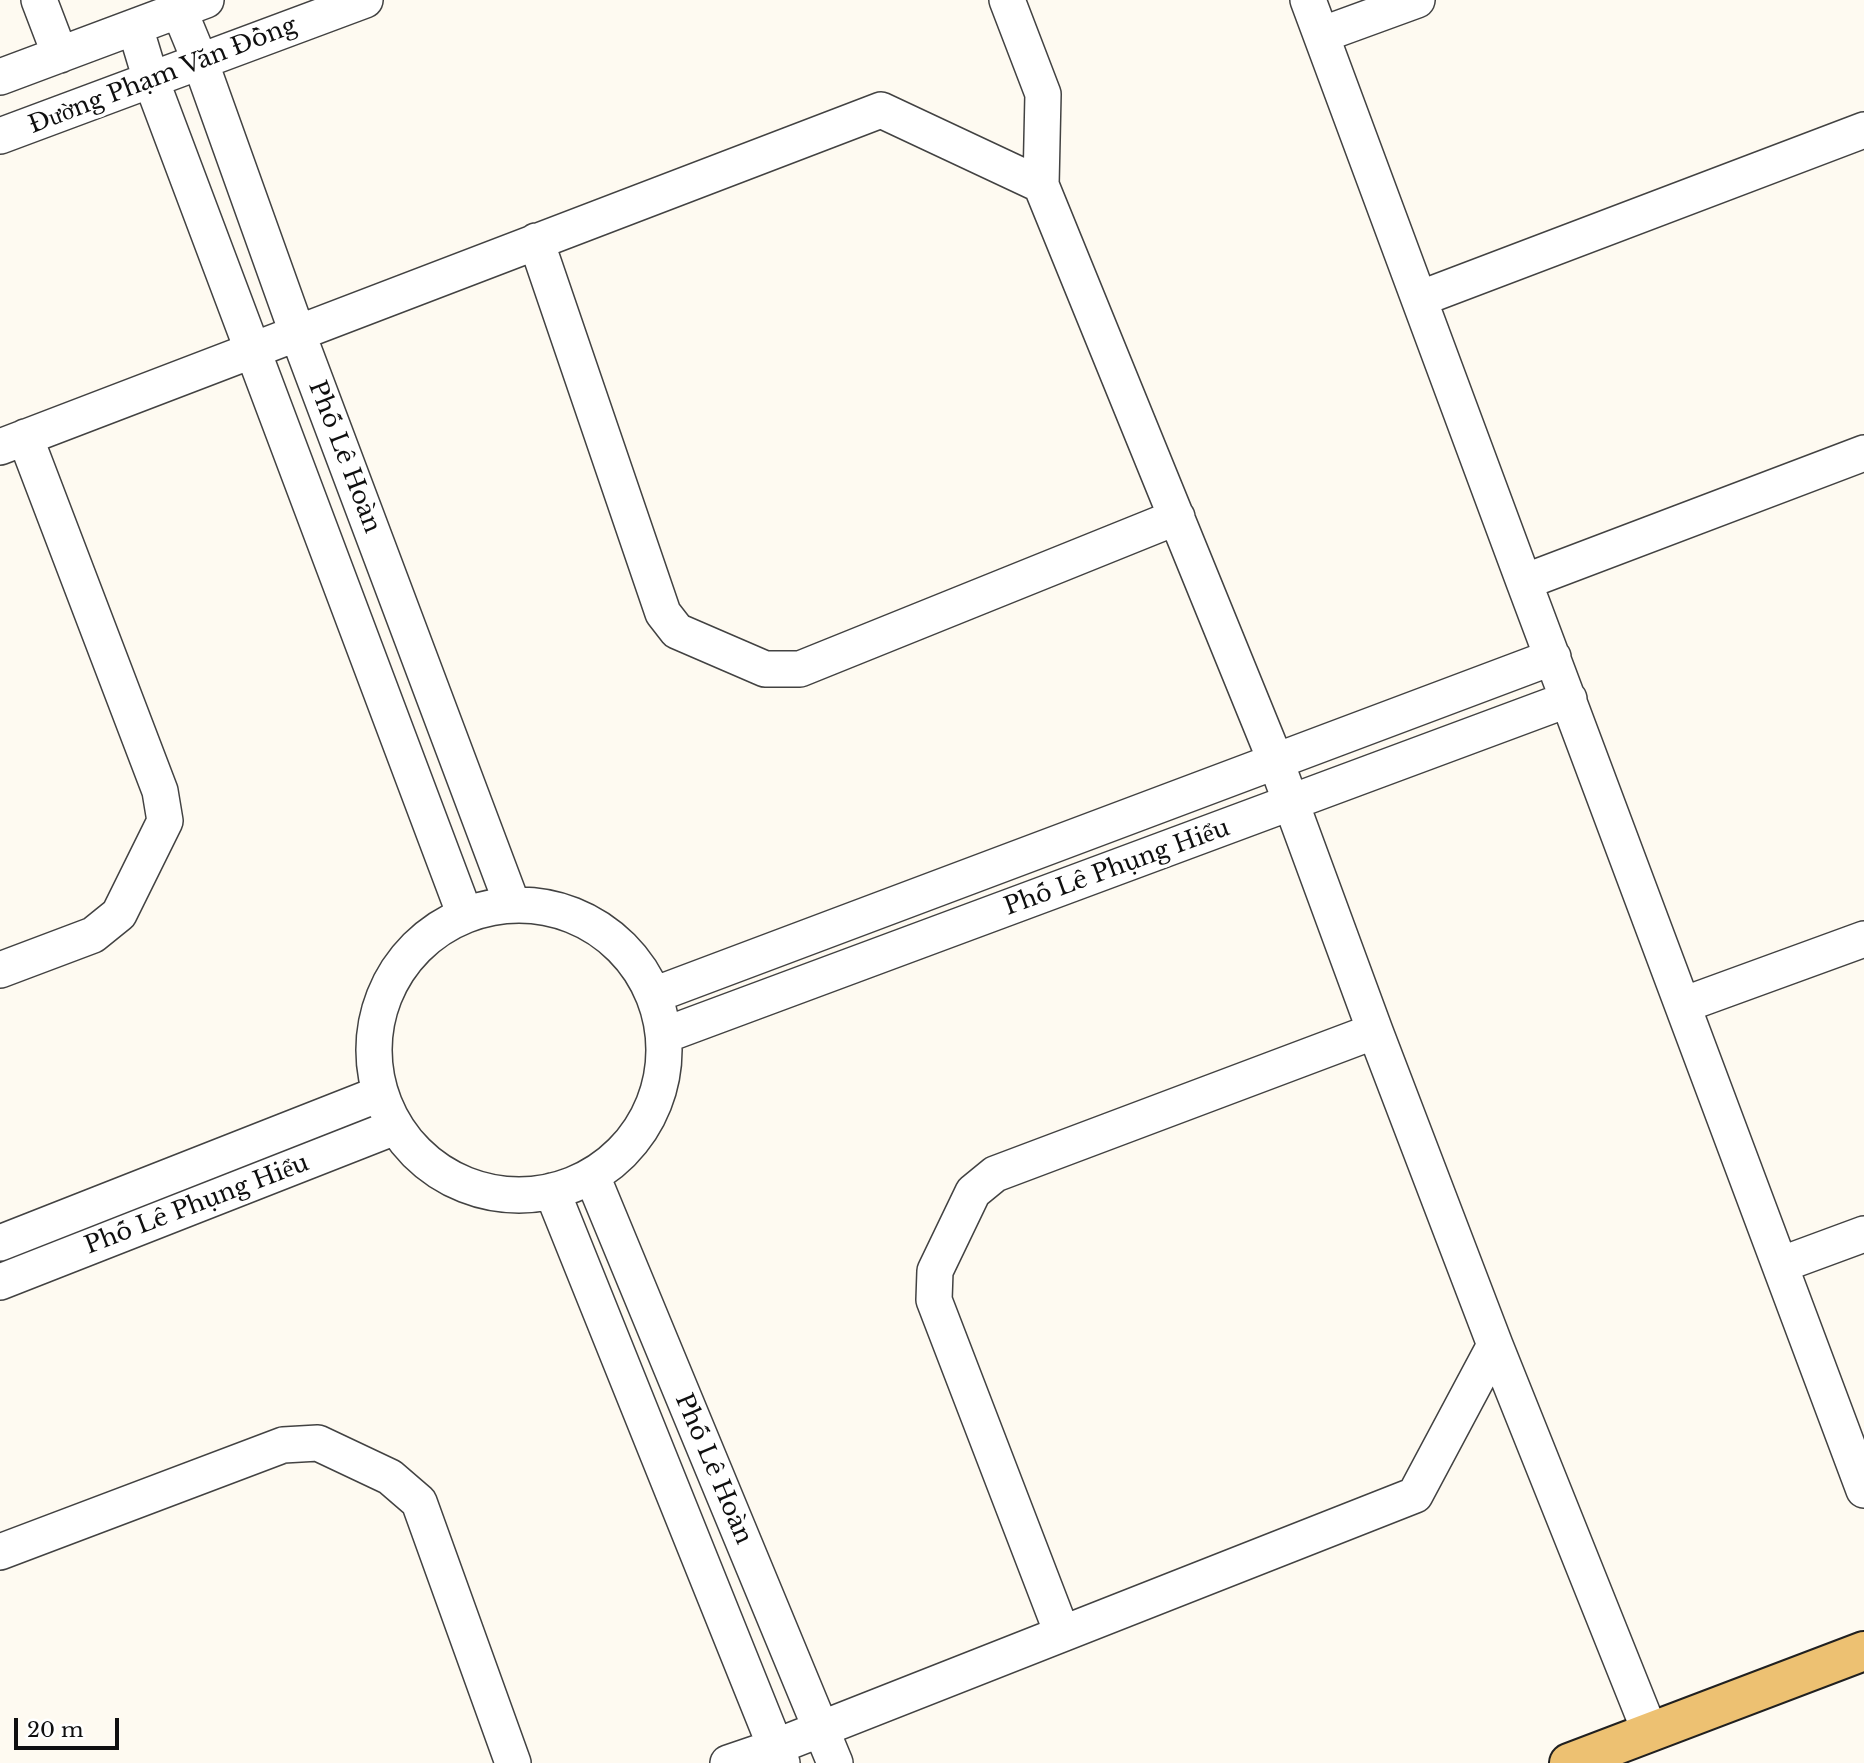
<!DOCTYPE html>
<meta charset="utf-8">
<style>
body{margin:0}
#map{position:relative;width:1864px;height:1763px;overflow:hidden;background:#fefaf1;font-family:"Libre Baskerville",serif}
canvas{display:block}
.scale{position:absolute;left:14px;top:1718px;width:105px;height:32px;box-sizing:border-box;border:4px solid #0f0f0f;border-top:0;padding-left:9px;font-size:21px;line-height:24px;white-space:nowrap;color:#0f0f0f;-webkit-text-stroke:5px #fff;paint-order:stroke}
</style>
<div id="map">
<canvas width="1864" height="1763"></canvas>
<div class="scale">20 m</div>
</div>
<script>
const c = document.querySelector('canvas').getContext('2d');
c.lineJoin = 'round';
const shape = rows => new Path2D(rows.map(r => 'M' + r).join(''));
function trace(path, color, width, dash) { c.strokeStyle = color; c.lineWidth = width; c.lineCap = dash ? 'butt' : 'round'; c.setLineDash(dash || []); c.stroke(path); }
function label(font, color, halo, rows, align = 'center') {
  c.font = font + ' "Libre Baskerville",serif'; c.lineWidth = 7; c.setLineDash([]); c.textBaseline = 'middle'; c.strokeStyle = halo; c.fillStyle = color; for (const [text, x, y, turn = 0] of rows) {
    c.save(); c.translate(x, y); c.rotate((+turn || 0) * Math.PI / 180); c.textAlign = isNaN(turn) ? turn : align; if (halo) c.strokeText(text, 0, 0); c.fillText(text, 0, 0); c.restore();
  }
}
const minor = shape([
 [39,0,60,55],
 [1007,0,1043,94,1041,185],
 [1308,0,1524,582,1864,1490],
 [179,10,200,61,297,332,512,904],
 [135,27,151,80,465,915],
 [1321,35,1417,0],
 [0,77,206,0],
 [0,136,365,0],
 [536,241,663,613,677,631,765,669,800,669,1177,517],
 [1419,299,1864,130],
 [0,447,881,110,1041,185,1276,762,1375,1031,1495,1345,1415,1495,775,1747,728,1763],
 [1524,582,1864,453],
 '374 1050a145 145 0 1 1 290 0a145 145 0 1 1-290 0Z',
 [0,970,93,935,119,914,165,821,160,791,25,437],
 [654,995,1553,657],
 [1683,1005,1864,939],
 [665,1035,1569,699],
 [592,1176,835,1763],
 [552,1191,782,1763],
 [0,1243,379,1094],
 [1780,1265,1864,1234],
 [0,1282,395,1127],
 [1495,1345,1650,1732],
 [0,1552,283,1445,318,1443,390,1477,419,1502,513,1763],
 [1062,1633,934,1300,935,1271,973,1192,995,1174,1375,1031]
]);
const major = shape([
 [1569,1763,1864,1651]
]);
const streetNames = [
 ["Đường Phạm Văn Đồng",163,76,-21],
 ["Phố Lê Hoàn",344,457,69],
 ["Phố Lê Phụng Hiểu",1117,868,-20],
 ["Phố Lê Phụng Hiểu",197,1205,-21],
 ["Phố Lê Hoàn",713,1469,67]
];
trace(minor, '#424242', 38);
trace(major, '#202020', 42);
trace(minor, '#fff', 35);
trace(major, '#edc172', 38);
label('24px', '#0f0f0f', '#fff', streetNames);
</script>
